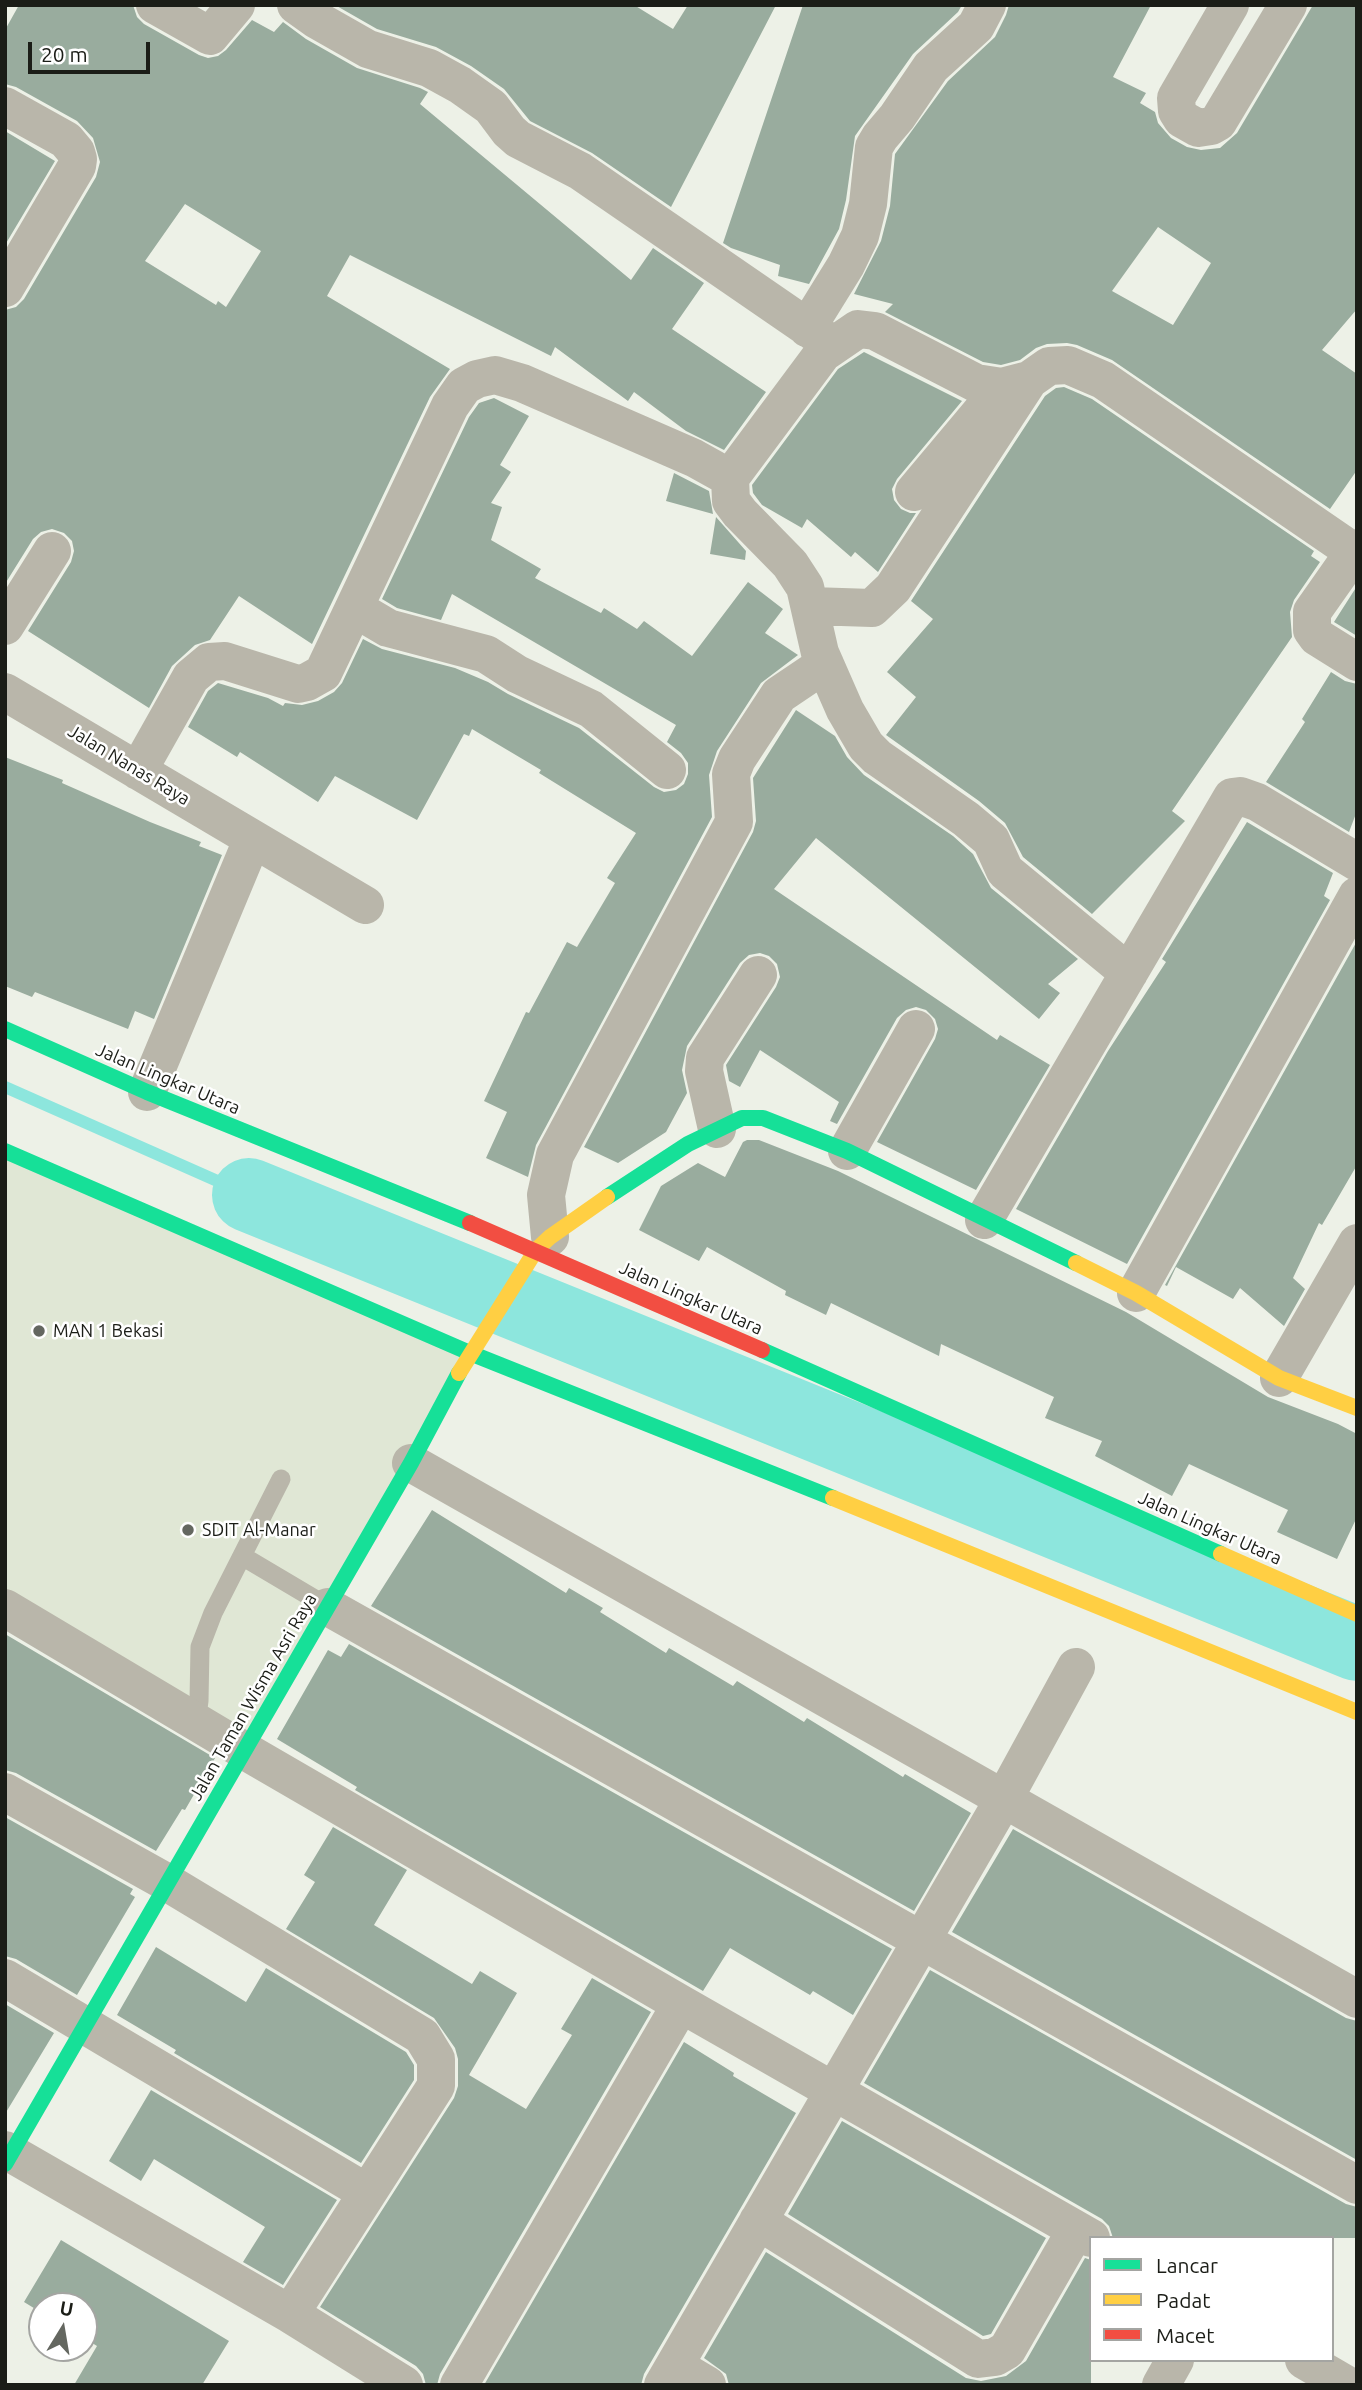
<!DOCTYPE html>
<style>
body{margin:0}
#map{position:relative;width:1362px;height:2390px;overflow:hidden;background:#edf1e7;font-family:Ubuntu,sans-serif}
canvas{display:block}
.frame{position:absolute;inset:0;border:7px solid #1b1d17;pointer-events:none}
.legend{position:absolute;left:1089px;top:2236px;width:245px;height:126px;box-sizing:border-box;background:#fff;border:2px solid #a4a5a2;margin:0;padding:9px 12px;list-style:none;font-size:21px;color:#1b1d17}
.legend li{display:flex;align-items:center;gap:14px;height:35px}
.legend b{width:35px;border:2px solid #a4a5a2}
.north{position:absolute;left:28px;top:2292px;width:70px;height:70px;box-sizing:border-box;background:#fff;border:2px solid #a4a5a2;border-radius:50%;rotate:11deg;font-size:19px;font-weight:700;line-height:28px;text-align:center;color:#1b1d17}
.north::after{content:'';display:block;margin:auto;width:24px;height:32px;background:#646760;clip-path:polygon(50% 0,100% 100%,50% 72%,0 100%)}
.scale{position:absolute;left:28px;top:42px;width:122px;height:32px;box-sizing:border-box;border:4px solid #1b1d17;border-top:0;padding-left:9px;font-size:21px;line-height:24px;white-space:nowrap;color:#1b1d17;-webkit-text-stroke:5px #fff;paint-order:stroke}
</style>
<div id="map">
<canvas width="1362" height="2390"></canvas>
<div class="frame"></div>
<ul class="legend">
<li><b style="height:9px;background:#16e098"></b>Lancar</li>
<li><b style="height:9px;background:#ffcf43"></b>Padat</li>
<li><b style="height:9px;background:#f24e42"></b>Macet</li>
</ul>
<div class="north">U</div>
<div class="scale">20 m</div>
</div>
<script>
const c = document.querySelector('canvas').getContext('2d');
c.lineJoin = 'round';
function fill(path, color) { c.fillStyle = color; c.fill(path, 'evenodd'); }
const shape = rows => new Path2D(rows.map(r => 'M' + r).join(''));
function trace(path, color, width, dash) { c.strokeStyle = color; c.lineWidth = width; c.lineCap = dash ? 'butt' : 'round'; c.setLineDash(dash || []); c.stroke(path); }
function label(font, color, halo, rows, align = 'center') {
  c.font = font + ' Ubuntu,sans-serif'; c.lineWidth = 5; c.setLineDash([]); c.textBaseline = 'middle'; c.strokeStyle = halo; c.fillStyle = color; for (const [text, x, y, turn = 0] of rows) {
    c.save(); c.translate(x, y); c.rotate((+turn || 0) * Math.PI / 180); c.textAlign = isNaN(turn) ? turn : align; if (halo) c.strokeText(text, 0, 0); c.fillText(text, 0, 0); c.restore();
  }
}
const built = shape([
 [5,1152,470,1353,245,1751,5,1608]
]);
const stream = shape([
 [5,1087,249,1195]
]);
const river = shape([
 [249,1195,1357,1644]
]);
const building = shape([
 [19,5,133,5,137,17,144,24,199,55,208,58,218,56,226,50,252,20,274,32,283,22,306,39,357,68,420,88,428,92,420,104,631,280,653,248,704,283,672,329,766,392,724,450,686,431,634,392,628,401,555,347,551,356,350,255,327,296,450,369,430,397,312,644,239,596,210,640,195,645,172,666,149,708,28,631,71,562,74,551,72,541,64,533,52,529,41,532,33,539,5,584,5,310,16,307,24,299,96,177,100,162,93,138,77,121,16,87,5,84,5,30],
 [185,204,261,251,226,307,218,301,216,305,145,261],
 [335,5,634,5,673,29,688,5,776,5,671,207,592,153,530,121,504,89,471,66,436,47,377,29],
 [803,5,962,5,958,12,913,54,855,136,846,200,839,229,809,284,778,276,780,265,731,248,723,243],
 [1009,5,1151,5,1113,77,1146,93,1140,103,1155,112,1158,123,1171,138,1187,147,1201,150,1220,148,1237,133,1313,5,1357,5,1357,309,1322,350,1357,374,1357,470,1330,509,1112,360,1077,345,1067,343,1047,344,1036,348,1020,360,1001,365,983,362,885,312,893,304,854,294,881,241,890,206,895,154,948,81,995,37,1006,15],
 [1158,227,1211,263,1173,325,1112,291],
 [5,131,55,161,5,245],
 [864,352,962,401,897,479,892,489,894,500,901,509,910,513,916,513,878,572,855,552,851,557,807,519,802,528,762,505,753,493,752,485,838,369],
 [1064,387,1092,399,1314,551,1311,556,1320,562,1294,600,1290,612,1292,637,1172,811,1185,821,1092,914,1023,857,1005,823,979,801,886,735,916,697,887,672,933,619,911,601,1045,396,1056,388],
 [494,398,529,416,500,465,511,472,491,503,502,507,491,540,541,569,535,578,601,613,604,608,637,629,644,621,692,656,748,582,783,609,765,633,798,655,761,683,717,751,709,775,712,817,536,1145,528,1177,486,1158,507,1112,484,1101,526,1012,529,1013,567,942,577,947,615,883,607,878,636,833,539,773,541,770,472,729,469,736,464,734,417,820,335,776,318,802,240,752,237,757,188,727,208,691,218,683,268,698,283,706,285,703,302,705,318,701,334,692,342,683,363,639,382,649,455,668,488,682,508,694,579,728,654,787,664,792,676,790,684,784,688,774,688,763,681,753,667,742,676,725,452,594,441,620,397,608,382,599,469,417,479,403],
 [674,473,709,491,713,514,666,501],
 [716,517,746,551,745,560,710,554],
 [1357,586,1357,636,1334,622],
 [1331,672,1345,681,1357,684,1357,811,1349,832,1266,782,1305,722,1302,719],
 [796,710,835,736,847,757,864,775,953,836,973,854,991,888,1078,959,1048,984,1060,993,1039,1019,816,838,774,889,997,1040,1000,1035,1050,1065,976,1190,877,1142,935,1039,938,1029,935,1019,926,1010,916,1007,906,1010,897,1018,837,1124,830,1121,839,1102,760,1050,740,1087,729,1081,726,1065,776,987,780,977,777,964,769,956,760,953,749,955,740,963,687,1046,682,1070,687,1093,666,1132,618,1163,584,1147,753,832,756,821,753,778],
 [5,757,63,780,62,783,150,822,201,842,199,846,222,855,154,1019,135,1011,128,1029,35,992,32,997,5,986],
 [1247,822,1333,873,1324,896,1330,900,1127,1264,1016,1209,1108,1051,1166,962,1162,959],
 [1357,941,1357,1165,1322,1225,1319,1223,1293,1278,1305,1289,1284,1326,1240,1288,1233,1299,1176,1267,1167,1286,1165,1285],
 [747,1140,759,1140,838,1171,1126,1312,1268,1397,1338,1424,1357,1434,1357,1517,1337,1559,1277,1532,1288,1510,1189,1464,1172,1496,1095,1456,1102,1441,1045,1418,1054,1397,941,1344,939,1356,831,1303,826,1315,785,1295,786,1291,707,1247,699,1261,639,1230,661,1186,698,1163,725,1177,743,1142],
 [432,1510,566,1593,569,1588,603,1608,600,1612,666,1653,669,1648,733,1686,737,1681,804,1722,807,1718,903,1777,905,1774,971,1813,914,1911,371,1606],
 [5,1634,215,1758,185,1810,182,1809,156,1851,16,1773,5,1770],
 [349,1644,892,1949,853,2015,813,1991,810,1995,730,1948,703,1991,355,1790,357,1787,277,1739,328,1650,341,1657],
 [5,1817,133,1889,130,1894,135,1897,77,1995,16,1959,5,1956],
 [333,1827,407,1870,374,1925,472,1984,480,1971,517,1993,469,2075,526,2109,572,2035,561,2029,592,1978,651,2012,440,2374,437,2385,426,2385,423,2374,416,2366,320,2307,454,2098,458,2086,458,2059,455,2048,434,2018,286,1929,315,1882,304,1875],
 [1013,1829,1346,2018,1357,2021,1357,2160,952,1932],
 [156,1947,246,2002,266,1968,406,2052,414,2065,414,2080,361,2163,174,2053,176,2050,117,2015],
 [930,1970,1346,2204,1357,2207,1357,2238,1113,2238,1109,2226,1102,2219,864,2083],
 [5,2004,54,2033,5,2114],
 [684,2042,734,2073,733,2076,796,2113,644,2374,641,2385,484,2385],
 [151,2090,337,2200,283,2285,243,2262,265,2227,154,2159,141,2181,109,2161],
 [842,2121,1046,2238,991,2334,983,2336,788,2214],
 [61,2240,229,2341,202,2385,74,2385,97,2346,84,2338,84,2306,42,2306,42,2313,24,2302],
 [766,2252,966,2378,981,2381,1006,2376,1026,2361,1085,2258,1091,2260,1091,2385,729,2385,726,2374,704,2358]
]);
const lane = shape([
 [242,1556,328,1607],
 [196,1722,199,1701,200,1647,213,1613,281,1479]
]);
const street = shape([
 [155,5,210,36,236,5],
 [296,5,317,20,368,49,429,68,460,85,491,107,509,131,518,139,580,171,833,345],
 [1230,5,1176,98,1177,111,1182,119,1198,128,1211,126,1218,122,1288,5],
 [5,106,66,140,76,152,78,159,77,166,5,288],
 [807,328,846,265,860,236,868,204,874,147,880,137,897,117,931,67,976,26,987,5],
 [730,478,731,501,740,513,790,564,805,587,820,653,845,710,866,746,877,757,966,819,991,840,1005,871,1129,973],
 [914,492,987,405],
 [1357,548,1312,612,1312,630,1317,637,1357,662],
 [811,606,872,608,893,588,1029,380],
 [354,608,388,628,486,654,517,674,591,709,667,770],
 [5,626,52,551],
 [5,692,365,905],
 [138,771,191,677,209,662,225,661,298,684,307,682,323,673,450,406,464,386,477,379,495,375,522,383,694,458,730,478,823,353,858,329,875,331,976,383,1002,387,1029,380,1049,366,1068,365,1103,380,1354,552],
 [147,1092,252,840],
 [717,1129,704,1071,705,1058,758,975],
 [847,1151,916,1029],
 [984,1220,1232,797,1240,796,1257,802,1357,862],
 [550,1237,546,1195,555,1155,734,822,731,774,737,759,779,695,825,664],
 [1136,1293,1357,896],
 [1279,1378,1357,1243],
 [411,1463,1357,1999],
 [328,1607,1357,2185],
 [5,1608,245,1751,681,2004,1091,2238],
 [5,1792,168,1883,422,2036,436,2059,436,2086,290,2314],
 [5,1978,366,2192],
 [5,2150,290,2314,404,2385],
 [758,2221,978,2359,995,2357,1007,2350,1076,2230],
 [1304,2360,1347,2385],
 [675,2366,707,2385],
 [459,2385,681,2004],
 [663,2385,1005,1797,1076,1667],
 [1161,2385,1175,2360]
]);
const fast = shape([
 [5,1029,147,1092,470,1223],
 [5,1151,470,1353,833,1498],
 [607,1197,688,1144,742,1118,763,1118,847,1151,1076,1263],
 [762,1350,1221,1554],
 [5,2164,411,1463,459,1373]
]);
const slow = shape([
 [1076,1263,1136,1293,1279,1378,1357,1408],
 [459,1373,536,1250,550,1237,607,1197],
 [833,1498,1357,1712],
 [1221,1554,1357,1614]
]);
const jam = shape([
 [470,1223,762,1350]
]);
const markers = [
 [39,1331,7,"#646760"],
 [188,1530,7,"#646760"]
];
const streetNames = [
 ["Jalan Nanas Raya",129,765,31],
 ["Jalan Lingkar Utara",168,1079,23],
 ["Jalan Lingkar Utara",691,1298,24],
 ["Jalan Lingkar Utara",1210,1528,24],
 ["Jalan Taman Wisma Asri Raya",253,1697,-60]
];
const poiNames = [
 ["MAN 1 Bekasi",53,1331],
 ["SDIT Al-Manar",202,1530]
];
fill(built, '#e0e7d5');
trace(stream, '#8de6dd', 12);
trace(river, '#8de6dd', 74);
fill(building, '#99ac9e');
trace(lane, '#b9b6aa', 19);
trace(street, '#b9b6aa', 38);
trace(fast, '#16e098', 16);
trace(slow, '#ffcf43', 16);
trace(jam, '#f24e42', 16);
for (const [x, y, r, color] of markers) { const dot = new Path2D(); dot.arc(x, y, r, 0, 2 * Math.PI); c.fillStyle = color; c.fill(dot); trace(dot, '#fff', 2.5); }
label('18px', '#1b1d17', '#fff', streetNames);
label('18px', '#1b1d17', '#fff', poiNames, 'left');
</script>
